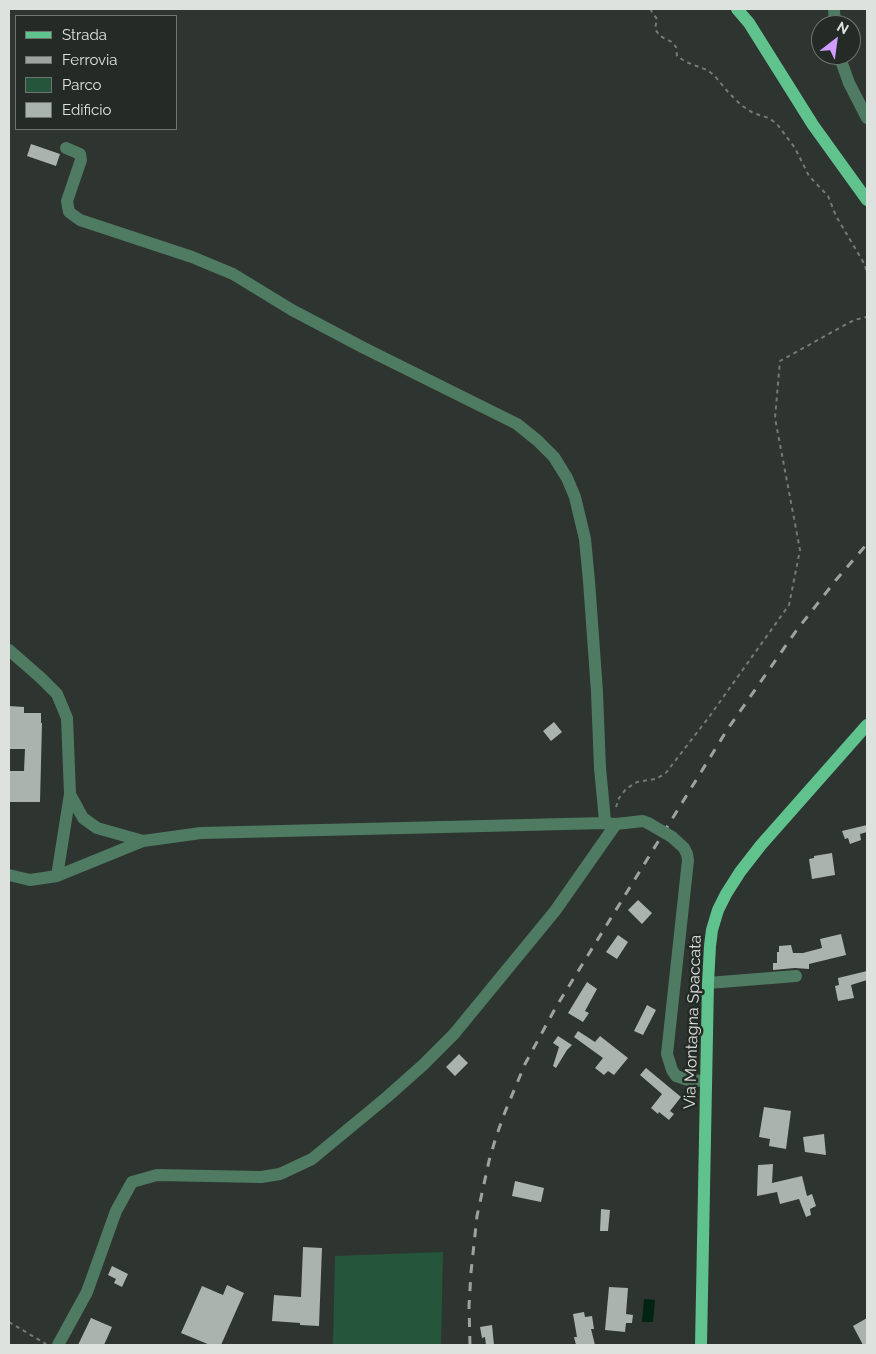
<!DOCTYPE html>
<style>
body{margin:0}
#map{position:relative;width:876px;height:1354px;overflow:hidden;background:#2e3430;font-family:Raleway,sans-serif}
canvas{display:block}
.frame{position:absolute;inset:0;border:10px solid #dee2df;pointer-events:none}
.legend{position:absolute;left:15px;top:15px;width:162px;height:115px;box-sizing:border-box;background:#242a26;border:1px solid #6e7470;margin:0;padding:6px 9px;list-style:none;font-size:15px;color:#dee2df}
.legend li{display:flex;align-items:center;gap:10px;height:25px}
.legend b{width:25px;border:1px solid #6e7470}
.north{position:absolute;left:811px;top:15px;width:50px;height:50px;box-sizing:border-box;background:#242a26;border:1px solid #6e7470;border-radius:50%;rotate:30deg;font-size:14px;font-weight:700;line-height:20px;text-align:center;color:#dee2df}
.north::after{content:'';display:block;margin:auto;width:18px;height:22px;background:#d09dfe;clip-path:polygon(50% 0,100% 100%,50% 72%,0 100%)}
</style>
<div id="map">
<canvas width="876" height="1354"></canvas>
<div class="frame"></div>
<ul class="legend">
<li><b style="height:6px;background:#60c38d"></b>Strada</li>
<li><b style="height:6px;background:#9ea39f"></b>Ferrovia</li>
<li><b style="height:14px;background:#25563c"></b>Parco</li>
<li><b style="height:14px;background:#abb3ae"></b>Edificio</li>
</ul>
<div class="north">N</div>
</div>
<script>
const c = document.querySelector('canvas').getContext('2d');
c.lineJoin = 'round';
function fill(path, color) { c.fillStyle = color; c.fill(path, 'evenodd'); }
const shape = rows => new Path2D(rows.map(r => 'M' + r).join(''));
function trace(path, color, width, dash) { c.strokeStyle = color; c.lineWidth = width; c.lineCap = dash ? 'butt' : 'round'; c.setLineDash(dash || []); c.stroke(path); }
function label(font, color, halo, rows, align = 'center') {
  c.font = font + ' Raleway,sans-serif'; c.lineWidth = 5; c.setLineDash([]); c.textBaseline = 'middle'; c.strokeStyle = halo; c.fillStyle = color; for (const [text, x, y, turn = 0] of rows) {
    c.save(); c.translate(x, y); c.rotate((+turn || 0) * Math.PI / 180); c.textAlign = isNaN(turn) ? turn : align; if (halo) c.strokeText(text, 0, 0); c.fillText(text, 0, 0); c.restore();
  }
}
const green = shape([
 [443,1252,441,1345,333,1345,335,1256]
]);
const water = shape([
 [644,1299,655,1300,653,1322,642,1322]
]);
const building = shape([
 [31,144,60,154,56,166,27,156],
 [9,706,24,707,24,713,41,713,41,723,42,723,40,802,9,802,9,771,24,771,25,749,9,749],
 [554,722,562,732,551,741,543,731],
 [867,825,867,832,860,834,861,840,850,844,848,838,845,839,842,831],
 [832,853,835,875,812,879,809,859,814,858,814,856],
 [638,900,652,913,642,924,628,910],
 [841,934,846,955,809,964,809,969,795,968,773,970,773,963,777,963,777,952,779,952,779,946,791,945,793,953,803,953,822,948,820,939],
 [618,935,628,942,617,959,606,952],
 [867,971,867,980,851,985,854,998,838,1001,835,986,839,985,838,978],
 [587,982,597,989,585,1011,589,1013,583,1022,568,1013],
 [647,1005,656,1010,643,1035,634,1031],
 [578,1031,595,1042,600,1036,628,1058,614,1075,608,1071,604,1075,595,1068,603,1058,574,1037],
 [558,1036,572,1045,567,1050,556,1068,553,1066,559,1047,553,1043],
 [459,1054,468,1063,455,1076,446,1067],
 [646,1068,681,1097,670,1111,674,1114,669,1120,659,1112,658,1114,651,1108,662,1094,640,1075],
 [764,1107,791,1111,786,1149,769,1146,770,1139,759,1137],
 [824,1134,826,1155,805,1152,803,1137],
 [773,1164,772,1183,802,1176,807,1196,812,1194,816,1206,810,1209,811,1215,806,1217,799,1199,780,1204,777,1192,757,1196,758,1165],
 [515,1181,544,1188,541,1202,512,1196],
 [601,1209,610,1210,608,1231,600,1231],
 [303,1247,322,1248,319,1326,300,1325,300,1323,272,1321,274,1295,301,1297],
 [112,1266,128,1274,122,1287,114,1283,116,1279,108,1275],
 [227,1285,244,1293,221,1345,210,1345,181,1333,202,1286,223,1295],
 [609,1287,628,1288,626,1314,633,1315,632,1323,626,1323,625,1332,605,1330],
 [584,1312,585,1317,592,1316,594,1329,591,1329,595,1345,576,1345,574,1337,577,1337,573,1314],
 [91,1318,112,1327,104,1345,78,1345],
 [867,1318,867,1345,863,1345,853,1326],
 [492,1325,494,1345,486,1345,485,1337,482,1338,480,1327]
]);
const path = shape([
 [650,9,657,19,655,29,660,36,672,42,676,47,677,56,686,62,707,70,714,75,728,92,741,105,753,113,769,118,777,124,795,148,809,176,828,196,836,216,865,265,867,275],
 [616,807,619,798,626,789,637,782,655,779,665,774,709,717,789,605,800,550,775,418,780,361,854,320,867,317],
 [9,1322,46,1344]
]);
const minor = shape([
 [834,9,835,25],
 [839,55,849,83,867,118],
 [66,148,80,154,81,160,67,201,69,212,80,220,192,257,233,274,292,310,364,348,517,424,538,441,554,457,567,478,575,497,585,539,589,581,597,692,600,768,604,810,605,823],
 [9,650,41,678,57,694,67,718,70,794,83,818,97,828,143,841],
 [672,837,684,848,687,854,688,860,667,1054,672,1070,676,1076,688,1080,705,1081],
 [9,875,30,880,57,876,143,841,201,833,605,823,616,824,643,821,648,823],
 [57,876,70,794],
 [708,983,796,976],
 [58,1345,87,1292,116,1211,132,1182,157,1175,261,1177,280,1174,312,1159,387,1097,423,1065,454,1034,555,911,616,824]
]);
const major = shape([
 [737,9,749,23,813,125,867,200],
 [701,1345,708,983,710,946,712,930,718,910,726,894,740,872,761,845,867,725]
]);
const rail = shape([
 [470,1345,469,1306,471,1272,477,1216,489,1161,496,1137,505,1112,525,1064,556,1007,727,730,796,631,836,580,867,544]
]);
const minorBridge = shape([
 [648,823,672,837]
]);
const streetNames = [
 ["Via Montagna Spaccata",693,1022,-88]
];
fill(green, '#25563c');
fill(water, '#012312');
fill(building, '#abb3ae');
trace(path, '#747a76', 2, [4, 4]);
trace(minor, '#4e7b61', 12);
trace(major, '#60c38d', 12);
trace(rail, '#9ea39f', 3, [9, 9]);
trace(minorBridge, '#4e7b61', 12);
label('16px', '#dee2df', '#242a26', streetNames);
</script>
